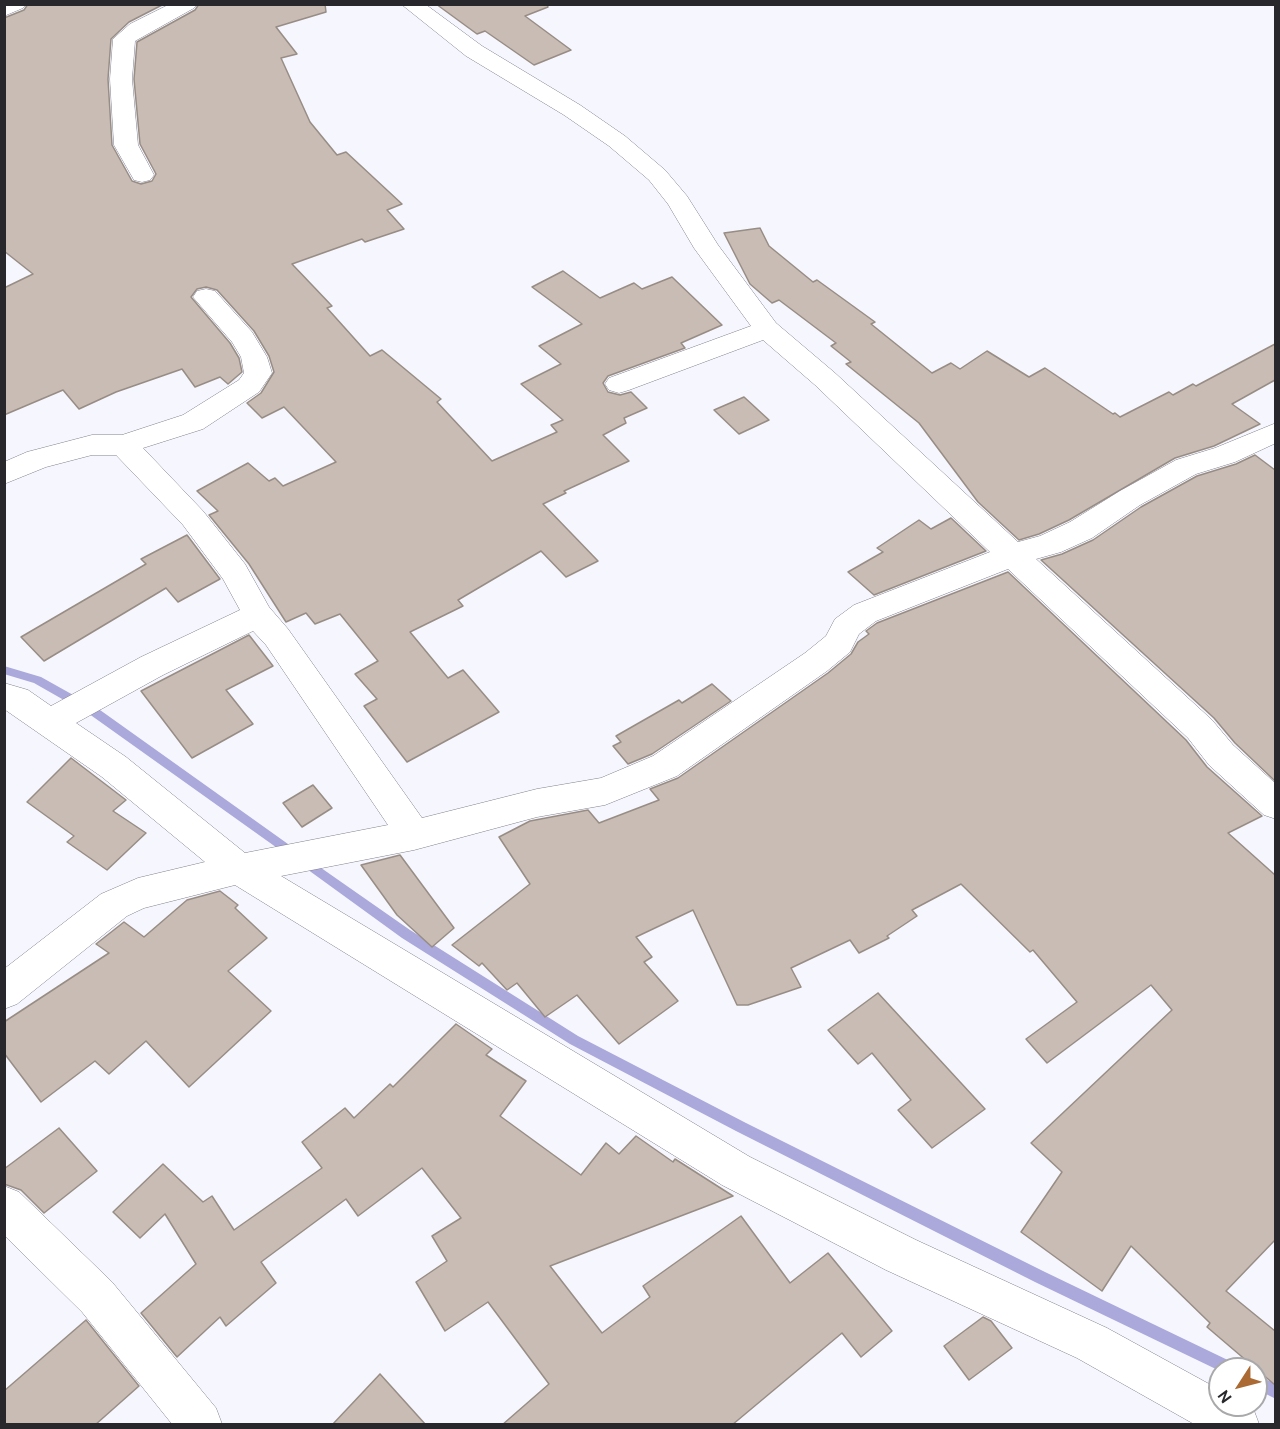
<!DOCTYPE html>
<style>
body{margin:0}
#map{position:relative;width:1280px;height:1429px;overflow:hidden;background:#f6f6fe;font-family:Cabin,sans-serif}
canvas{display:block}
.frame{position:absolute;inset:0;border:6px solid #28282c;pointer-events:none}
.north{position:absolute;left:1208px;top:1357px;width:60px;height:60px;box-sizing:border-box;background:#fff;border:2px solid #a9a9ab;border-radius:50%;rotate:234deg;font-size:16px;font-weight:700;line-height:24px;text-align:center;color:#28282c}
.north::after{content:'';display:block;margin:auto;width:21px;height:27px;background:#ab6a34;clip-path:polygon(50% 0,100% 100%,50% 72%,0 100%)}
</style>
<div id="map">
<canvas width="1280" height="1429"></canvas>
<div class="frame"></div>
<div class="north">N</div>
</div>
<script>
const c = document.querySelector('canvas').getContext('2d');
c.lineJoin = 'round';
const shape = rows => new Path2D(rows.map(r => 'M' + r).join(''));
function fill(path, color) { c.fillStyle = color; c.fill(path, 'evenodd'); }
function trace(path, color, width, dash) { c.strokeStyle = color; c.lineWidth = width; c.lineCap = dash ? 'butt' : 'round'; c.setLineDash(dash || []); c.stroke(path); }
const stream = shape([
 [4,666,41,677,100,710,295,849,297,852,295,855,291,857,287,855,92,716,34,683,4,674,4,666],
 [304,856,410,930,578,1036,746,1123,1045,1272,1236,1364,1238,1369,1220,1369,1220,1371,1035,1282,736,1131,570,1044,402,938,300,864,298,861,300,858,304,856],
 [1256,1375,1276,1384,1276,1399,1256,1389,1256,1375]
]);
const building = shape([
 [28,4,164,4,129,22,111,39,108,79,112,145,132,181,141,184,152,181,156,174,140,144,134,79,137,42,195,10,199,4,325,4,326,12,276,27,297,54,281,58,310,122,337,155,346,152,402,204,387,210,404,229,365,242,362,239,292,264,332,306,327,308,370,356,382,350,441,399,437,402,492,461,557,432,551,425,563,420,521,384,561,364,539,346,582,324,532,287,563,271,600,298,634,283,642,289,672,277,722,325,681,343,685,348,608,376,603,383,608,392,620,395,631,392,647,408,624,418,626,423,603,435,629,461,564,491,566,493,543,504,598,561,566,577,541,551,458,600,463,606,410,632,448,678,463,670,499,712,407,762,364,706,377,699,355,674,378,661,340,614,315,624,306,613,286,622,249,564,209,515,218,511,197,491,248,463,269,481,275,478,283,486,336,462,284,407,262,418,247,403,261,393,274,372,269,356,254,331,217,290,206,287,197,289,191,297,230,343,239,358,242,372,228,384,220,377,195,387,182,369,116,392,79,409,63,390,4,415,4,288,33,274,4,251,4,18,24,10,28,4],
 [436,4,547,4,548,7,525,16,571,50,534,65,485,31,477,34,436,4],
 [760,228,769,246,813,282,817,280,875,322,871,324,932,373,951,363,960,369,987,351,1029,377,1045,368,1113,414,1115,413,1120,417,1169,392,1173,395,1193,384,1196,386,1275,344,1275,380,1232,404,1260,424,1214,446,1175,458,1069,520,1039,534,1019,540,978,502,919,423,846,364,851,362,831,346,836,343,779,300,772,303,750,284,724,233,760,228],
 [744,397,769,420,739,434,714,410,744,397],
 [1255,455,1275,470,1275,781,1235,743,1214,718,1041,560,1062,554,1093,540,1141,507,1197,476,1236,464,1255,455],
 [951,518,986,551,874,595,848,572,883,552,877,548,919,520,931,529,951,518],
 [187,535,220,579,178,602,166,588,44,661,21,637,146,564,141,559,187,535],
 [1008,572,1186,740,1207,767,1262,816,1228,833,1275,875,1275,1240,1226,1291,1275,1331,1275,1385,1207,1327,1210,1323,1131,1246,1102,1291,1021,1232,1062,1172,1031,1143,1172,1010,1151,985,1047,1063,1026,1039,1077,1002,1033,950,1030,952,961,884,912,910,917,916,887,936,889,938,859,953,850,940,791,968,801,987,748,1005,737,1005,693,910,636,937,652,957,644,962,678,1001,619,1044,577,995,545,1017,517,983,507,990,482,963,479,966,452,945,530,884,499,837,530,821,588,810,599,823,659,800,650,789,678,778,828,673,851,654,858,642,869,634,866,631,877,623,1008,572],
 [249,635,273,666,226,690,253,724,192,758,141,691,249,635],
 [712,684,731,701,652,754,628,764,613,746,621,742,616,736,679,700,682,703,712,684],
 [71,758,126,800,113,811,146,833,107,870,67,842,74,836,27,802,71,758],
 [313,785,332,808,302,827,283,803,313,785],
 [400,855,454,928,432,947,397,915,361,865,400,855],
 [220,891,238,905,235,908,267,938,228,971,271,1011,189,1087,146,1041,109,1074,95,1061,41,1102,4,1053,4,1022,109,953,96,944,124,922,144,937,187,900,220,891],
 [878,993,985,1109,932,1148,898,1110,911,1100,872,1053,858,1064,828,1030,878,993],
 [456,1024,492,1049,486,1055,526,1081,500,1116,581,1175,606,1143,619,1154,636,1136,673,1162,675,1159,733,1196,550,1266,602,1333,650,1297,643,1286,741,1216,790,1283,828,1253,892,1331,861,1357,842,1333,732,1425,502,1425,549,1384,488,1302,445,1331,416,1282,447,1261,432,1236,461,1218,422,1168,358,1216,346,1199,261,1262,276,1283,226,1326,220,1317,177,1357,141,1313,196,1264,165,1214,140,1238,113,1212,163,1164,203,1202,212,1196,234,1230,322,1168,302,1142,345,1108,354,1118,390,1084,393,1087,456,1024],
 [59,1128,97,1171,44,1213,21,1190,4,1184,4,1169,59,1128],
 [983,1317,991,1321,1012,1348,969,1380,944,1346,983,1317],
 [86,1320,139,1386,95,1425,4,1425,4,1391,86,1320],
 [380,1374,426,1425,332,1425,380,1374]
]);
const minor = shape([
 [4,4,26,4,23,8,4,16,4,4],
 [170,4,197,4,194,8,135,41,132,79,138,145,154,175,150,180,142,182,134,180,114,145,110,79,113,39,130,24,170,4],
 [401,4,425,4,482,46,580,105,625,136,665,170,687,196,718,245,776,323,835,373,1018,542,1040,536,1070,522,1120,491,1176,460,1215,448,1276,423,1276,443,1235,462,1196,474,1140,505,1092,538,1061,552,1036,559,1212,720,1233,745,1276,784,1276,819,1264,815,1209,765,1188,738,1008,569,876,621,859,634,850,652,827,671,677,776,605,805,537,817,414,850,281,876,750,1157,916,1240,1107,1328,1220,1390,1220,1405,1247,1405,1253,1408,1259,1424,1194,1424,1077,1358,886,1270,722,1185,235,885,144,908,127,916,17,1004,4,1009,4,969,101,894,138,878,205,862,102,777,4,709,4,683,28,690,51,706,141,657,240,610,223,579,183,525,116,455,92,455,46,467,4,484,4,462,27,452,92,435,122,435,183,415,239,380,244,373,241,357,232,342,193,297,197,291,206,289,215,291,252,332,267,357,272,373,259,392,203,429,143,448,203,511,245,564,269,607,288,629,422,818,537,789,601,778,653,756,805,653,826,636,835,619,854,605,990,552,815,385,763,340,629,390,619,393,609,390,605,384,609,378,751,326,694,248,668,204,649,180,609,146,564,115,466,56,401,4],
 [253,631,266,645,388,825,245,853,126,757,76,723,163,675,253,631],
 [4,1186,19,1192,112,1282,216,1408,222,1424,172,1424,82,1312,4,1235,4,1186]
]);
fill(stream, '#aba8db');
fill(building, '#c8bcb4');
trace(building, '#988d85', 1.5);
trace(minor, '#81818d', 1);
fill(minor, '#fff');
</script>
